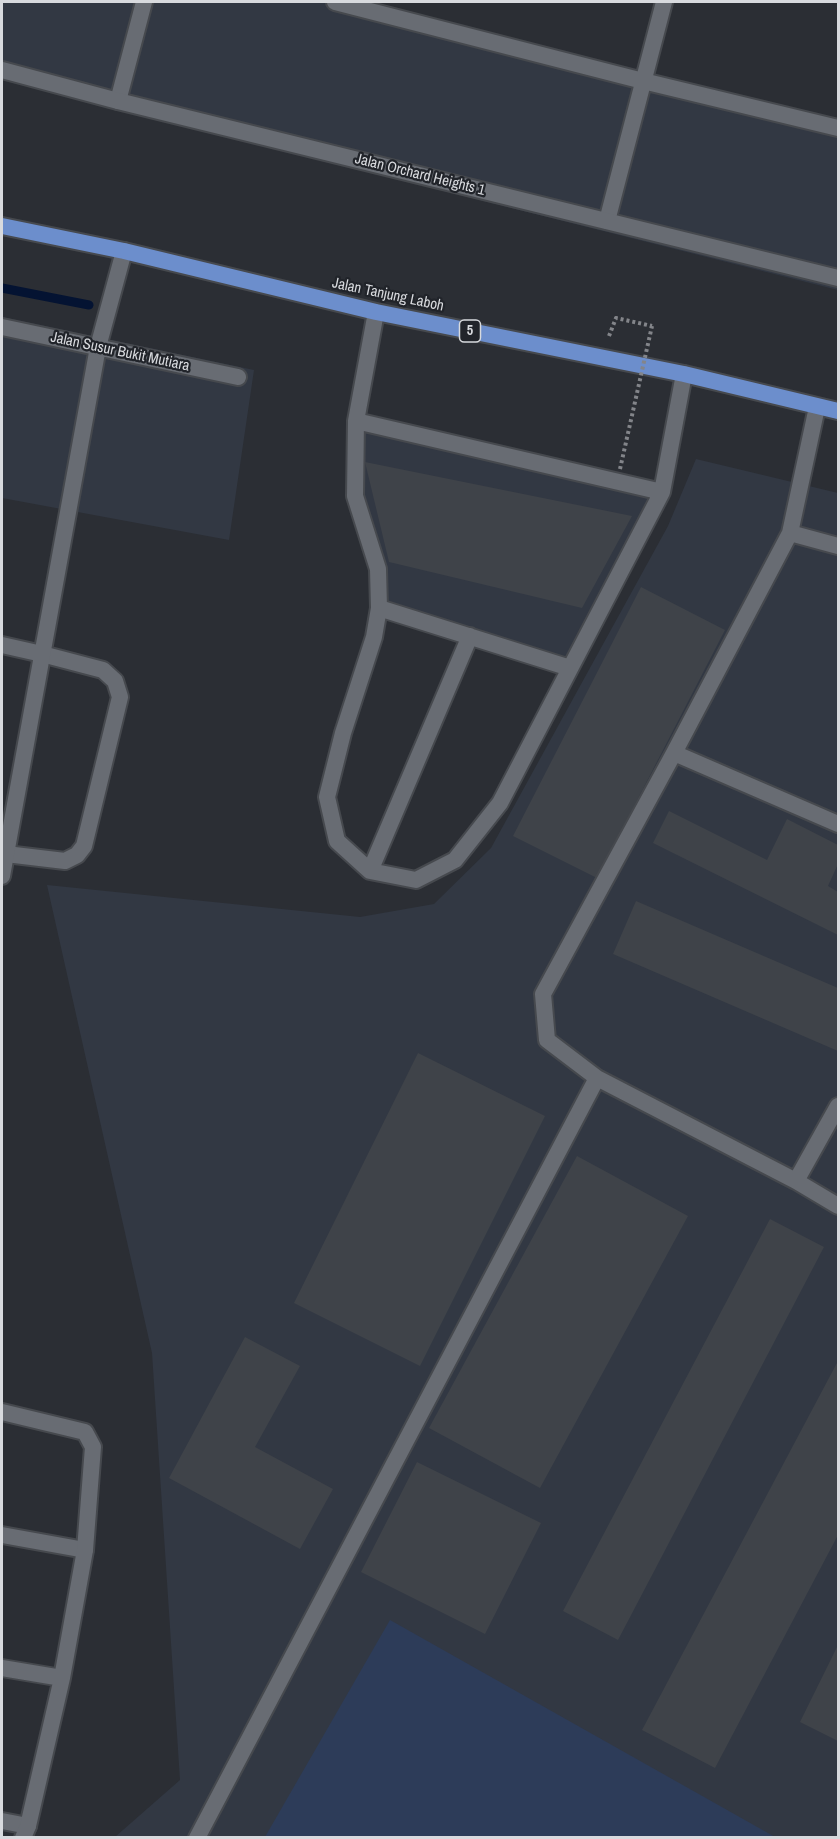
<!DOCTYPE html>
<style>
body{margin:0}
#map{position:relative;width:840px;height:1839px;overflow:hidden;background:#2b2e34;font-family:"Archivo Narrow",sans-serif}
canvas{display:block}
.frame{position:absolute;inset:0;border:3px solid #d8dade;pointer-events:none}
</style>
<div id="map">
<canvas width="840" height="1839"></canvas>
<div class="frame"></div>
</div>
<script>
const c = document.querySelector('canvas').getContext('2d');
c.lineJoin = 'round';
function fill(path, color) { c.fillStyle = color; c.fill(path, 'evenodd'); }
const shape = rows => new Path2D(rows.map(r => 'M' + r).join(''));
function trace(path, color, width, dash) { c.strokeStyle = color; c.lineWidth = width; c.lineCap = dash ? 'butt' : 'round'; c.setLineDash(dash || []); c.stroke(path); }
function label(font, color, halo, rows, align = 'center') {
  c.font = font + ' "Archivo Narrow",sans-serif'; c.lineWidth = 4.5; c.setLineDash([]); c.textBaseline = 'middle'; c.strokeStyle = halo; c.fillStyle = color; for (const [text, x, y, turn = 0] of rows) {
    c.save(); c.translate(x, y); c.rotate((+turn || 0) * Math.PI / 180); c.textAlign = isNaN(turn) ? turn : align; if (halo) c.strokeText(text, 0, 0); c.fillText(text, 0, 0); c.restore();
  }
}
const built = shape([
 [2,2,362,2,717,93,838,122,838,290,2,80],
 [2,317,254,370,229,540,2,498],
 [350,414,672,487,580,664,372,600,371,567],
 [696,459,838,493,838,1837,115,1837,180,1780,152,1353,47,885,360,917,434,904,491,848,668,526]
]);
const green = shape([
 [390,1620,775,1837,265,1837]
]);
const stream = shape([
 [2,288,89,305]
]);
const building = shape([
 [365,462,632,516,582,608,389,562],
 [641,587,725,630,597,878,513,836],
 [669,811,767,860,787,819,838,845,838,864,828,886,838,892,838,935,653,843],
 [636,901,838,988,838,1051,613,954],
 [418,1053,545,1116,420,1366,294,1303],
 [577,1156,688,1216,540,1488,429,1428],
 [770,1219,824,1247,618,1640,563,1611],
 [245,1337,300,1366,255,1447,333,1489,300,1549,169,1478],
 [838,1361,838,1535,715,1768,642,1730],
 [417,1462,541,1523,485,1634,361,1572],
 [838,1645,838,1741,800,1722]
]);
const path = shape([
 [609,336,616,318,652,326]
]);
const service = shape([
 [335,2,643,81,838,128],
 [118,101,144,2],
 [607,221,664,2],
 [376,312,356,421,662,492,684,374],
 [817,407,790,533,674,753,543,994,547,1040,597,1078,796,1181,838,1206],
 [356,421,355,496,378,569,379,608,374,637,343,733,327,797,337,841,370,871,416,880,455,860,500,803,662,492],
 [790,533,838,546],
 [379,608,570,668],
 [674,753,838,824],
 [6,854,65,861,77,855,84,846,120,697,115,681,103,670,42,654],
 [370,871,470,636],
 [796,1181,838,1106],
 [2,1535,85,1550],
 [2,1821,28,1826],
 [197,1838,597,1078]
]);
const minor = shape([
 [2,70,118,101,838,278],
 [2,327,238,377],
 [2,645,42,654],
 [2,876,98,347,124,251],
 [2,1412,85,1432,93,1447,85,1550,62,1678,28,1826,23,1838],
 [2,1668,62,1678]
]);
const trunk = shape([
 [2,226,124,251,376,312,684,374,838,411]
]);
const pathBridge = shape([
 [620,469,652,326]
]);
const shields = [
 [470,331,21]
];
const shieldNames = [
 ["5",470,331]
];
const streetNames = [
 ["Jalan Orchard Heights 1",420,175,14],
 ["Jalan Tanjung Laboh",388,295,12],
 ["Jalan Susur Bukit Mutiara",120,352,12]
];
fill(built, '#323843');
fill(green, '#2d3c59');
trace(stream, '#041332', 9);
fill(building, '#3f4349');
trace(service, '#46494e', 20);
trace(minor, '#46494e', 20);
trace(trunk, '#46494e', 20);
trace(path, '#83858a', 4, [3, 3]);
trace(service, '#686c73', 16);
trace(minor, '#686c73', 16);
trace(trunk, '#6c8ecc', 16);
trace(pathBridge, '#83858a', 4, [3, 3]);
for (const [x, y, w] of shields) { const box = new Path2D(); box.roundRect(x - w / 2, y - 11, w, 22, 4.5); c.fillStyle = '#21242a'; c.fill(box); trace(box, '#d8dade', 1.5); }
label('bold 14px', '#d8dade', null, shieldNames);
label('15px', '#d8dade', '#21242a', streetNames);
</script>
